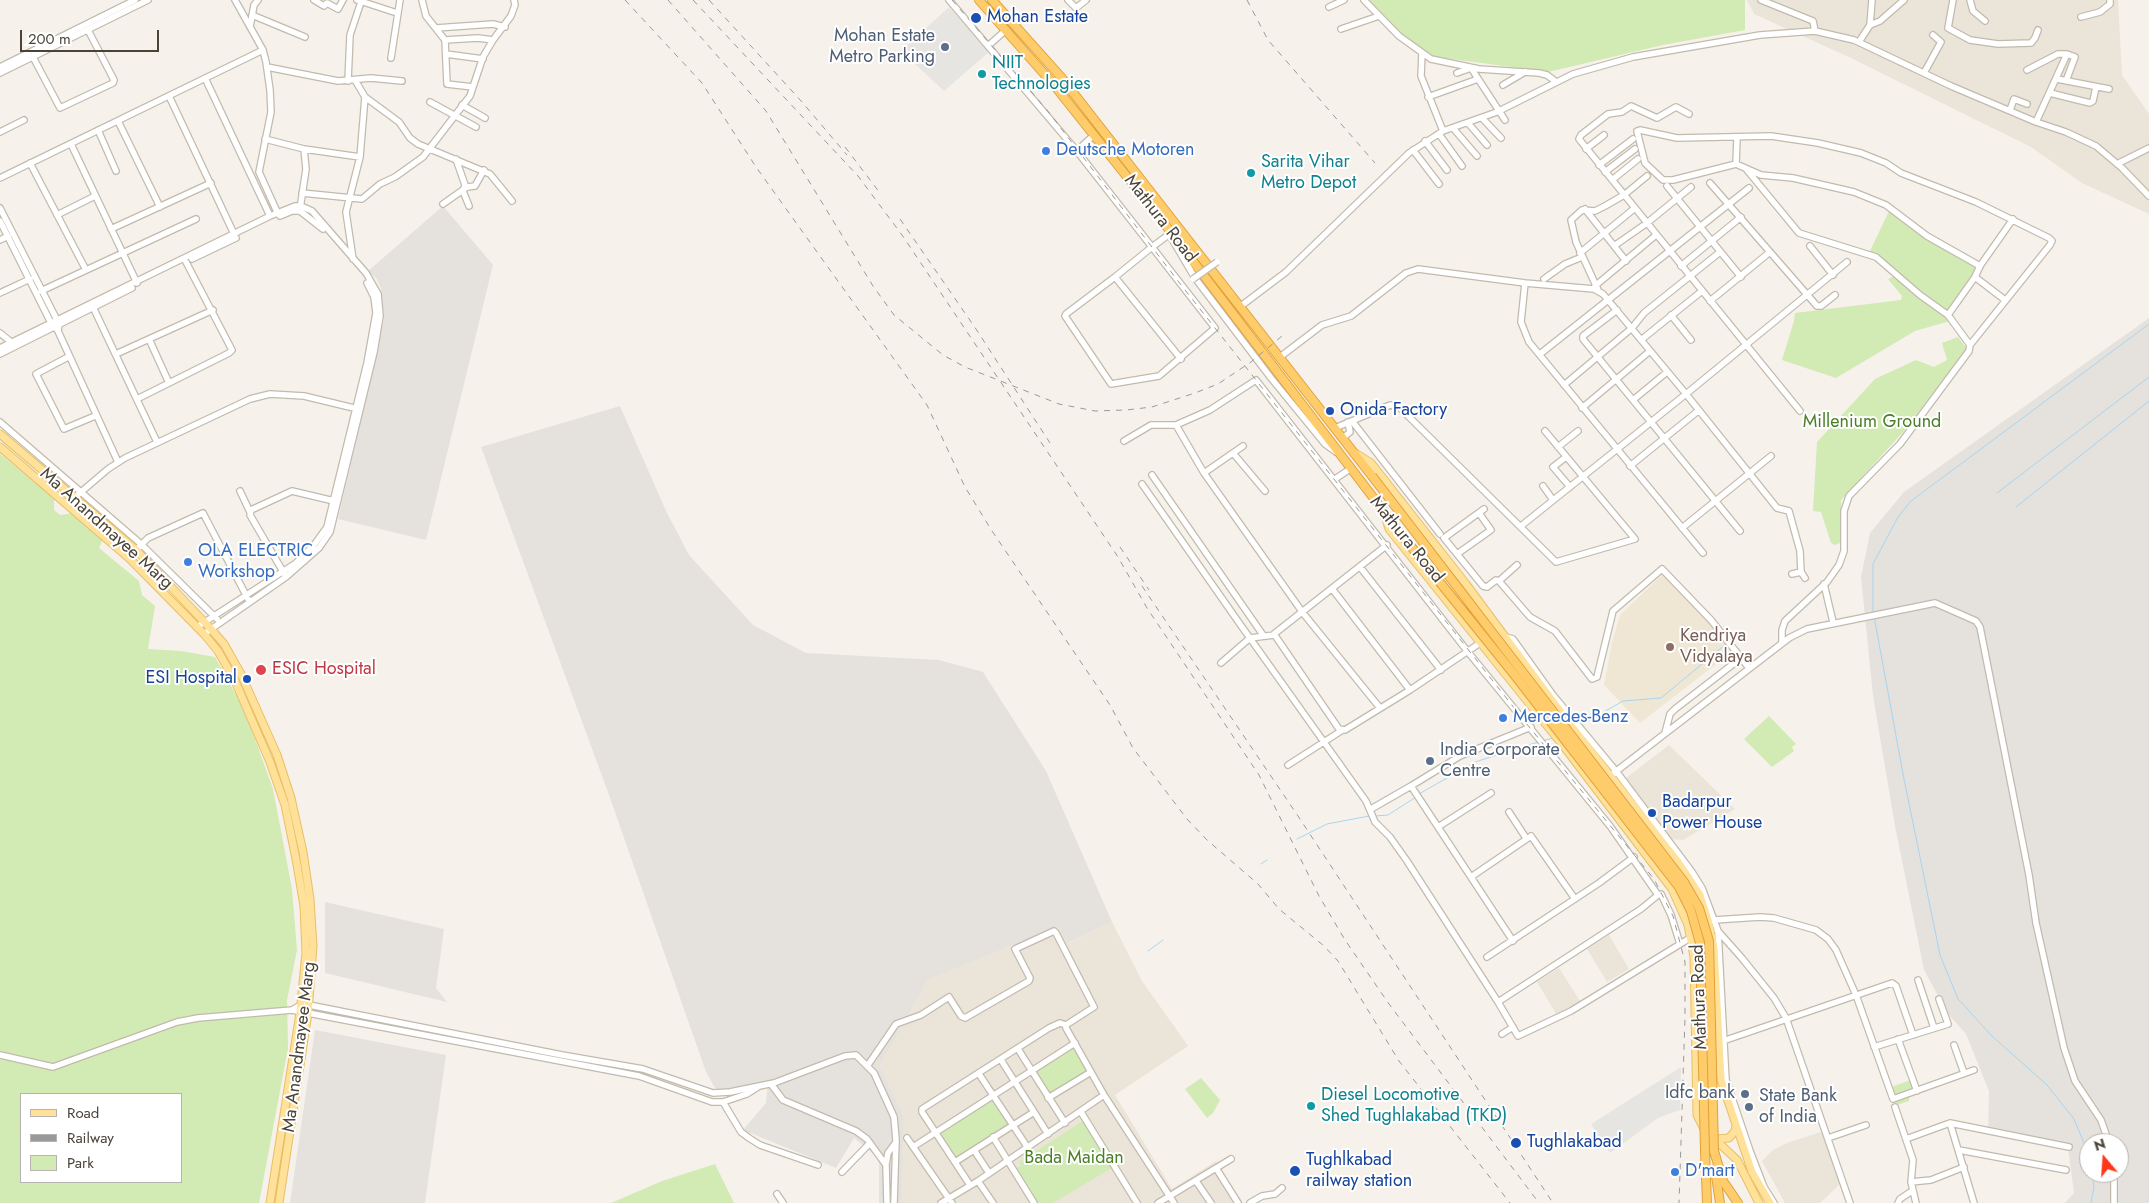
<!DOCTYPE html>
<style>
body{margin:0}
#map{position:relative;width:2149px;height:1203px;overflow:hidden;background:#f6f2eb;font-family:Jost,sans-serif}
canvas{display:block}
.legend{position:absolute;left:20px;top:1093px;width:162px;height:90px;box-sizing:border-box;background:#fff;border:1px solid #b7b4af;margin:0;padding:6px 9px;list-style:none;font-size:15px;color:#4a4338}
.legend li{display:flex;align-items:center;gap:10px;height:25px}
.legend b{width:25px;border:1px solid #b7b4af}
.north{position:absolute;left:2079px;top:1133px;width:50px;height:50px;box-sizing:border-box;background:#fff;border:1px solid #b7b4af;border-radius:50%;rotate:342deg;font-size:14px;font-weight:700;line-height:20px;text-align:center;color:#4a4338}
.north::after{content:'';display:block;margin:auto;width:18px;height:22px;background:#ff3818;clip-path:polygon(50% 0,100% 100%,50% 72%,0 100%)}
.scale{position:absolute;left:20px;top:30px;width:139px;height:22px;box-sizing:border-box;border:2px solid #4a4338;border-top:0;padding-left:6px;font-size:15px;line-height:18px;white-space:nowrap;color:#4a4338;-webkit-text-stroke:4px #fff;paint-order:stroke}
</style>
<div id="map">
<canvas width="2149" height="1203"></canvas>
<ul class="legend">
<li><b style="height:6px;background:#ffe19a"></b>Road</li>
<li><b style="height:6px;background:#999"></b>Railway</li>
<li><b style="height:14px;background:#d2eab3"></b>Park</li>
</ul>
<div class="north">N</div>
<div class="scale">200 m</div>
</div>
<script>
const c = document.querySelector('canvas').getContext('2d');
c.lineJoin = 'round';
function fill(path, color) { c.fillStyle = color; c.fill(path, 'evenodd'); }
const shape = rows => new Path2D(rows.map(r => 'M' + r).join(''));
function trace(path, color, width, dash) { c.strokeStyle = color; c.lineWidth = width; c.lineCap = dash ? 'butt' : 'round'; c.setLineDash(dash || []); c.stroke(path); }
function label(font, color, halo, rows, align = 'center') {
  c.font = font + ' Jost,sans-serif'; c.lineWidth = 4; c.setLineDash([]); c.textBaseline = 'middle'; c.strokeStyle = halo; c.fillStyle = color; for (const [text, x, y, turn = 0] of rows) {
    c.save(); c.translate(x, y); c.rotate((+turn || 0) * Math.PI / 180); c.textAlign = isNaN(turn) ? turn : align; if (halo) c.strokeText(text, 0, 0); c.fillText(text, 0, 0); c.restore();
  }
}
const residential = shape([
 [1747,0,2118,0,2122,75,2149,114,2149,214,2082,183,2031,147,1851,58,1754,14],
 [1669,745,1735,809,1683,840,1671,839,1626,778],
 [1112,922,1142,981,1188,1046,1115,1095,1172,1189,1216,1161,1243,1203,902,1203,904,1116,880,1066,928,980,1058,927,1069,943],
 [1609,935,1629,969,1607,982,1587,949],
 [1559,968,1580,1001,1557,1015,1537,982],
 [1821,1132,1841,1179,1838,1186,1820,1203,1785,1203,1762,1161,1773,1150,1787,1143]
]);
const industrial = shape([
 [443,206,493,265,426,540,338,519,384,320,381,289,377,279,368,271],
 [2149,318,2149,1203,2065,1203,2074,1193,2068,1147,1988,1133,1989,1091,1966,1034,1948,1014,1924,970,1895,826,1873,696,1861,577,1870,533,1904,492],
 [2089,1143,2119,1143,2119,1173,2089,1173],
 [620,406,666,511,689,555,753,625,806,653,939,660,983,672,1046,771,1112,922,1068,943,1058,927,928,980,880,1066,904,1116,902,1203,879,1203,879,1158,854,1138,836,1168,743,1130,766,1103,768,1082,744,1093,719,1095,706,1072,609,795,481,447],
 [325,902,444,929,436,988,447,1002,325,973],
 [315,1030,446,1055,425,1203,290,1203]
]);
const education = shape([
 [1663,574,1719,633,1732,652,1640,723,1604,685,1612,642,1620,615]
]);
const green = shape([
 [1370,0,1745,0,1745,30,1663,45,1548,72,1422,55],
 [1890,209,1984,268,1946,315,1950,321,1915,331,1836,378,1782,360,1794,321,1795,313,1901,300,1902,296,1888,279,1894,276,1870,251],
 [1958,337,1967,349,1904,431,1841,500,1840,543,1835,545,1831,543,1821,512,1813,511,1817,442,1875,379,1916,360,1934,367,1947,360,1942,343],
 [0,454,54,498,54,510,60,515,74,513,103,539,99,548,139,581,142,595,155,606,148,649,181,651,215,657,245,711,273,789,292,889,297,950,287,1000,288,1048,259,1203,0,1203],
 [21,1094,181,1094,181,1182,21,1182],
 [1769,716,1796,744,1792,747,1794,751,1772,767,1744,739],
 [1072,1048,1090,1074,1051,1098,1034,1072],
 [1201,1078,1220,1100,1213,1113,1207,1118,1185,1089],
 [1914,1079,1919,1093,1909,1098,1909,1101,1897,1105,1891,1087],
 [997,1096,1015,1126,957,1163,938,1133],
 [1083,1121,1113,1167,1053,1203,1037,1203,1016,1168,1021,1166,1019,1162],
 [715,1164,734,1203,611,1203,662,1181]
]);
const parking = shape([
 [949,7,989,52,944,91,901,51],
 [1681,1067,1680,1110,1658,1118,1610,1153,1591,1124]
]);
const stream = shape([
 [1997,493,2149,377],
 [2016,507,2149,401],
 [1873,613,1873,564,1898,517,1911,501,2149,324],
 [1874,616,1903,774,1940,955,1958,999,1992,1036,2047,1085,2074,1119,2089,1155],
 [1581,725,1623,701,1661,698,1725,645],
 [1542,741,1553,738],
 [1419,794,1475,762,1538,742],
 [1375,816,1388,815,1416,797],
 [1297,839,1327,824,1369,816],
 [1261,864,1267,860],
 [1148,951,1163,940],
 [2091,1203,2094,1187,2092,1173]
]);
const minor = shape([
 [235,0,263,50,266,62,270,90,271,112,259,172,278,214],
 [314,0,324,6,327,3,338,9,343,0],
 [357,0,397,13],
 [422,0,426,16,445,40,447,84,473,87],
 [949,0,1076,150,1152,247,1215,328,1159,376,1111,384,1065,316,1066,314,1115,277,1152,247,1171,233],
 [1068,0,1076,8,1086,0],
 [1364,0,1399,36,1431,59,1479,69,1539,73,1547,75,1555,81],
 [1761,0,1813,21,1815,31],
 [1953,0,1948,28,1970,40,1998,44,2031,43,2035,38,2038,30],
 [1970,0,1973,11,1985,21],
 [1329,7,1344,0],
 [252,15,305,37],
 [2081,17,2100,12,2110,4,2110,0],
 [1870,25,1880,21,1904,0],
 [250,27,254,5,258,0],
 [436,28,493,24,505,27],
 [1341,29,1379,16],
 [445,40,478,38,493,40],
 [1859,42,1870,25,1872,0],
 [989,45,1006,30],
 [1422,53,1421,76,1443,131],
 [446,54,483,59],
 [33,57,60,108,113,83,114,80,88,30],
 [391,58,400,0],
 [0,67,135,0],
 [267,67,338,81,371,78,402,81],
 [2027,70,2058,54,2067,54,2036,122],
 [0,73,148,0],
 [1457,73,1471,68,1505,120],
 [1924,73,1941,42,1933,35],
 [205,78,270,216],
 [2057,79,2109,89],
 [355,80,365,97,399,122,410,138,418,144,490,174,512,201],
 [348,81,350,35,361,2],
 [2066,81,2075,57,2067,54],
 [1503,85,1525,72],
 [2050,93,2090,103,2093,101,2096,87],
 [169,96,235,236],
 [1428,97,1478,79],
 [430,102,476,127],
 [462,105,485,118],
 [2010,110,2014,99,2027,104],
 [1689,114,1676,107,1657,118,1631,106,1622,112,1608,114,1581,135,1579,139,1800,411],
 [1482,118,1501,138],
 [118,121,160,207],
 [1468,123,1487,145],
 [1453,128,1477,156],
 [98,130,116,171],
 [0,132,24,120],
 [1439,134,1462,166],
 [265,139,304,149,360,157],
 [1425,141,1447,170],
 [71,144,137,283],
 [1083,145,1094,135],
 [1586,149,1604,135],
 [1413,150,1439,184],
 [456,159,465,185,463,191,469,206],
 [30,163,86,270],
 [1736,164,1737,138],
 [2117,164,2149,148],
 [1599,165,1633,139],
 [1747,170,1799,233,1876,257,1920,295,1948,315],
 [1605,172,1635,149],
 [0,178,263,50],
 [1612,180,1638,159],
 [1710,183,1817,306,1821,306,1835,295],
 [1667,186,1741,277],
 [302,193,362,199,380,184,395,177,423,157,470,96,483,57,493,40,511,16,515,5,514,0],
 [443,204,467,187,475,186,484,170],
 [0,208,59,324,58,331,50,321,0,221],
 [300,209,306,169,304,149],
 [1585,209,1626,261],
 [57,215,95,196],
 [280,216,292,211,300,211,323,229],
 [111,229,211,183],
 [1169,234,1195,278,1271,378,1325,444,1336,452],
 [0,240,8,236],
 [1614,246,1647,223,1691,187],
 [1810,246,1833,275],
 [1580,253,1635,208],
 [192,259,236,238],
 [353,259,346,212,360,157,365,97],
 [1681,266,1741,217],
 [1980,266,2013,219],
 [1115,277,1181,359],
 [1975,277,2005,300],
 [1544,279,1565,264,1582,257],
 [1525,283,1521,322,1529,342,1703,553],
 [1595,286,1656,235],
 [1598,290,1576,242,1571,220,1582,210,1595,211,1605,206,1624,195,1647,176],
 [41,291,196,219],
 [0,293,30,279],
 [1710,301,1770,252],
 [1241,306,1286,272,1409,153,1443,131,1497,112,1573,74,1633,57,1760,35,1815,31,1854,40,1951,86,2036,122,2066,132,2096,146,2122,168,2149,196],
 [93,307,157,442],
 [1617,310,1583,336,1583,339,1740,531],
 [1671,315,1691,340],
 [58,331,118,462],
 [0,333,11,342],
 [149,339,169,383],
 [1641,340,1702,291],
 [0,348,270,216,295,206,301,206,312,211,366,273,378,294,380,316,374,352,330,532,319,548,286,577,204,634],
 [0,354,132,288],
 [116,354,213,310],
 [1540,354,1749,188],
 [68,357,36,374,64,429,95,416],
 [1280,357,1322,325,1351,316,1406,273,1418,269,1525,283,1594,289,1603,294,1686,394,1521,526],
 [1564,385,1632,328,1644,313,1720,252],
 [137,399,229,353,232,350,186,262],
 [1633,400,1667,372],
 [1582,408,1650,351],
 [1352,421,1440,534],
 [0,422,141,544,217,619],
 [1335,428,1390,405,1399,407,1556,562,1635,539,1545,431],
 [1343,438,1350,432,1348,422],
 [1124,441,1151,425,1177,425],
 [1243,446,1204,473,1303,613,1380,708],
 [1558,447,1578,431],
 [1233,453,1265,491],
 [1566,457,1553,467,1570,487],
 [1630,466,1698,411],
 [1204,473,1176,425,1210,410,1256,380,1468,652,1610,826,1658,895,1641,909,1498,1002],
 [1152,475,1263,635],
 [1335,479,1350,469],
 [1142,484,1242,627,1366,801,1375,822,1390,837,1407,861,1498,1002,1518,1036,1571,1011,1690,938],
 [1543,486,1553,500],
 [240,491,250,512],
 [74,498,108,469,125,458,250,399,270,394,304,396,358,409],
 [1484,509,1444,538,1483,586,1487,587,1496,580,1499,581,1530,617,1555,631,1592,679,1597,677,1613,611,1662,569,1711,620,1749,668],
 [1682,528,1771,456],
 [1387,545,1274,634,1339,729,1345,730,1410,690,1480,643],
 [139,547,148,538,203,513,248,599],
 [1457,554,1491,530,1479,513],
 [1360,567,1441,670],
 [1792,574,1801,572],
 [285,575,250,515,251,510,292,491,334,501],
 [1805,578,1801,572,1800,551,1789,511,1777,508,1686,394,1847,262],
 [1499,581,1517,565],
 [1824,584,1833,622],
 [1333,590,1410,690],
 [197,627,296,563,314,545,327,527,367,363,376,313,374,297,367,283],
 [1506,637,1513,639,1553,695,1616,771,1692,872,1702,888,1718,931,1726,1080,1750,1151,1764,1187,1774,1203],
 [1782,643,1782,630,1785,621,1827,582,1839,565,1844,551,1844,511,1849,496,1900,444,1969,351,1970,345,1948,315,1975,277,1980,266,1927,236,1886,205,1854,192,1793,178,1761,175,1736,164,1673,180,1663,180,1645,163,1637,131,1640,130,1677,138,1771,136,1818,143,1861,153,1886,163,1901,173,1976,202,2049,238,2052,241,2050,245,1970,345],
 [1221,663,1250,638,1274,635],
 [1665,733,1670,714,1675,709,1741,658],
 [1288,765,1341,731],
 [1610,776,1789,638,1807,629,1935,603,1976,621,1980,627,2029,875,2036,923,2064,1048,2075,1081,2101,1120,2109,1143],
 [1371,809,1411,786],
 [1509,812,1526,838],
 [1438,827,1491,793],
 [1471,877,1531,836,1575,899],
 [1658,895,1661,894,1671,915,1680,944],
 [1714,920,1760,917,1774,918,1816,930,1828,939,1836,950,1856,995,1893,1099,1974,1070],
 [1717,930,1741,957,1774,998,1786,1018,1850,1203],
 [1513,941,1411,786,1460,756,1531,727],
 [1487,957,1599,883,1634,857],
 [1918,980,1934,1028],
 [292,1010,301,1005,309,1005,562,1055,643,1069,713,1093,730,1092,774,1083,845,1056,856,1055,874,1073,894,1117,896,1140,894,1203],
 [1502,1034,1513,1027],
 [1898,1039,1917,1091],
 [1723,1041,1892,983,1896,986,1913,1035],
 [1954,1045,1964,1073],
 [1874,1047,1948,1024,1939,999],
 [1018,1049,1065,1123],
 [0,1055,53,1067,177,1022,198,1018,292,1010,639,1076,712,1102,723,1102,747,1094,758,1087],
 [1001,1060,1048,1134],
 [868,1065,896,1024,921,1015,949,997,961,1016,965,1018,1029,981,1030,978,1015,949,1054,931,1056,933,1094,1007,1066,1025,1066,1028,1104,1095,978,1181,941,1203],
 [979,1074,1028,1148],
 [771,1084,783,1100,856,1131,867,1139,886,1165,887,1203],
 [1104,1095,1174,1203],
 [1048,1098,1091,1072],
 [723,1102,741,1132,749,1138,760,1145,818,1165],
 [1895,1107,1913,1160,1911,1182,1916,1203],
 [1081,1112,1137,1203],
 [1950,1123,1974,1203],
 [993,1137,1034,1203],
 [907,1138,952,1203],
 [1828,1138,1866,1125],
 [1906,1139,1950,1123,2069,1147],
 [913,1147,1075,1043],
 [974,1150,989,1173],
 [1959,1150,2066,1170],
 [955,1162,1034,1112],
 [886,1164,888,1153,896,1142],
 [1216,1168,1238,1203],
 [842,1172,870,1143],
 [2114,1173,2114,1203],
 [978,1181,993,1203],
 [1196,1181,1211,1203],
 [1911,1182,1931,1180,1964,1167],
 [970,1185,922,1112,922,1109,1049,1028,1060,1023,1066,1025],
 [777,1194,783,1203],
 [1158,1203,1231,1159],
 [1250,1203,1262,1196,1275,1194,1282,1188],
 [1898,1203,1900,1199,1912,1191]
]);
const major = shape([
 [0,434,136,550,211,629,224,644,241,674,277,755,291,798,303,852,310,899,313,946,308,1013,279,1203],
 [0,447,129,558,204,634,218,651,235,681,270,762,285,805,296,859,304,906,306,953,300,1013,270,1203],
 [1355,453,1371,463,1466,584,1572,727,1678,862,1700,895,1708,920,1714,948,1721,1080,1752,1172,1770,1203],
 [1384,512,1389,529,1565,748,1672,889,1688,925,1694,957,1697,1115,1704,1129,1737,1160,1759,1203],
 [1716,1139,1729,1138,1735,1131,1736,1125]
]);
const highway = shape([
 [979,0,1054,85,1163,222,1401,534],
 [992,0,1061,77,1372,476],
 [1705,1151,1707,1203],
 [1714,1151,1723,1181,1738,1203],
 [1715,1169,1720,1203]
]);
const rail = shape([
 [625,0,702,83,756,167,927,405,965,487,992,531,1110,705,1133,748,1187,819,1207,840,1258,884,1279,909,1324,946,1338,961,1399,1061,1510,1203],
 [668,0,766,111,873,286,894,315,943,355,965,367,1059,404,1095,411,1126,410,1152,407,1195,393,1218,384,1251,362,1282,336],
 [693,0,858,176,902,235,1118,557,1147,608,1259,775,1319,896,1345,940,1389,1004,1539,1203],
 [709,0,802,102,847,155],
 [952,0,1047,110,1178,281,1526,723,1654,879,1673,916,1685,962,1685,1017,1679,1203],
 [1247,0,1268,40,1375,163],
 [845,147,880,193],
 [900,219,976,329,1050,443],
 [1120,547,1149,590],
 [1142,586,1298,816,1553,1203]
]);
const minorBridge = shape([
 [1193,279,1217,262]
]);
const highwayBridge = shape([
 [1372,476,1684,882,1699,908,1709,941,1714,1151],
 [1401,534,1513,673,1679,887,1691,911,1700,943,1705,1151]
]);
const markers = [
 [976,18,6,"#1a4fb4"],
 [945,47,5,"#5c6f8a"],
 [982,74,5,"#0f9aa8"],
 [1046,151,5,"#3f7fe0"],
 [1251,173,5,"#0f9aa8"],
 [1330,411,5,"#1a4fb4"],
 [188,562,5,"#3f7fe0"],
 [1670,647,5,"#8d6e63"],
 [261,670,6,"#e0444e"],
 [247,679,5,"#1a4fb4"],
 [1503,718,5,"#3f7fe0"],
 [1430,761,5,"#5c6f8a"],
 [1652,813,5,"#1a4fb4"],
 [1745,1094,5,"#5c6f8a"],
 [1311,1106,5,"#0f9aa8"],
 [1749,1107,5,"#5c6f8a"],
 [1516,1143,6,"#1a4fb4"],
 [1295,1171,6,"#1a4fb4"],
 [1675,1172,5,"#3f7fe0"]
];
const transitNames = [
 ["Mohan Estate",987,18],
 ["Onida Factory",1340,411],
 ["ESI Hospital",237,679,"right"],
 ["Badarpur",1662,803],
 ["Power House",1662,824],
 ["Tughlakabad",1527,1143],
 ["Tughlkabad",1306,1161],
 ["railway station",1306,1182]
];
const serviceNames = [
 ["Mohan Estate",935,37],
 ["Metro Parking",935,58],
 ["India Corporate",1440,751,"left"],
 ["Centre",1440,772,"left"],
 ["Idfc bank",1735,1094],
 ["State Bank",1759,1097,"left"],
 ["of India",1759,1118,"left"]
];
const cultureNames = [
 ["NIIT",992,64],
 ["Technologies",992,85],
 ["Sarita Vihar",1261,163],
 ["Metro Depot",1261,184],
 ["Diesel Locomotive",1321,1096],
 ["Shed Tughlakabad (TKD)",1321,1117]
];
const shopNames = [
 ["Deutsche Motoren",1056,151],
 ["OLA ELECTRIC",198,552],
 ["Workshop",198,573],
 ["Mercedes-Benz",1513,718],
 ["D'mart",1685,1172]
];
const streetNames = [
 ["Mathura Road",1160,219,52],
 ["Ma Anandmayee Marg",106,529,42],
 ["Mathura Road",1406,540,51],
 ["Mathura Road",1700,997,-92],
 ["Ma Anandmayee Marg",300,1047,-83]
];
const parkNames = [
 ["Millenium Ground",1872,423],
 ["Bada Maidan",1074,1159]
];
const educationNames = [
 ["Kendriya",1680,637],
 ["Vidyalaya",1680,658]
];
const healthNames = [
 ["ESIC Hospital",272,670]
];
fill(residential, '#eae4d9');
fill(industrial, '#e5e1dc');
fill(education, '#efe7d4');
fill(green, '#d2eab3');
fill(parking, '#e7e5e2');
trace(stream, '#a6d5f3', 1);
trace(minor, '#c2baad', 8);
trace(major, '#e8bf67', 9);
trace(highway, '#e2a138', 10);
trace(minor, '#fff', 5.5);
trace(major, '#ffe19a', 7);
trace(highway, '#ffcc6c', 8);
trace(rail, '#999', 1, [6, 6]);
trace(minorBridge, '#c2baad', 8, []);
trace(highwayBridge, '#e2a138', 10, []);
trace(minorBridge, '#fff', 5.5);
trace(highwayBridge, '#ffcc6c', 8);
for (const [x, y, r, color] of markers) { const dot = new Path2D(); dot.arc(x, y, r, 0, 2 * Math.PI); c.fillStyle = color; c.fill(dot); trace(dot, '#fff', 2); }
label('18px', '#164399', '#fff', transitNames, 'left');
label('18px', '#4e5e75', '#fff', serviceNames, 'right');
label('18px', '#0d838f', '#fff', cultureNames, 'left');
label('18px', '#366cbe', '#fff', shopNames, 'left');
label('18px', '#4a4338', '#fff', streetNames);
label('18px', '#4a7f28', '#fff', parkNames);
label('18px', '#785e54', '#fff', educationNames, 'left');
label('18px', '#be3a42', '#fff', healthNames, 'left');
</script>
